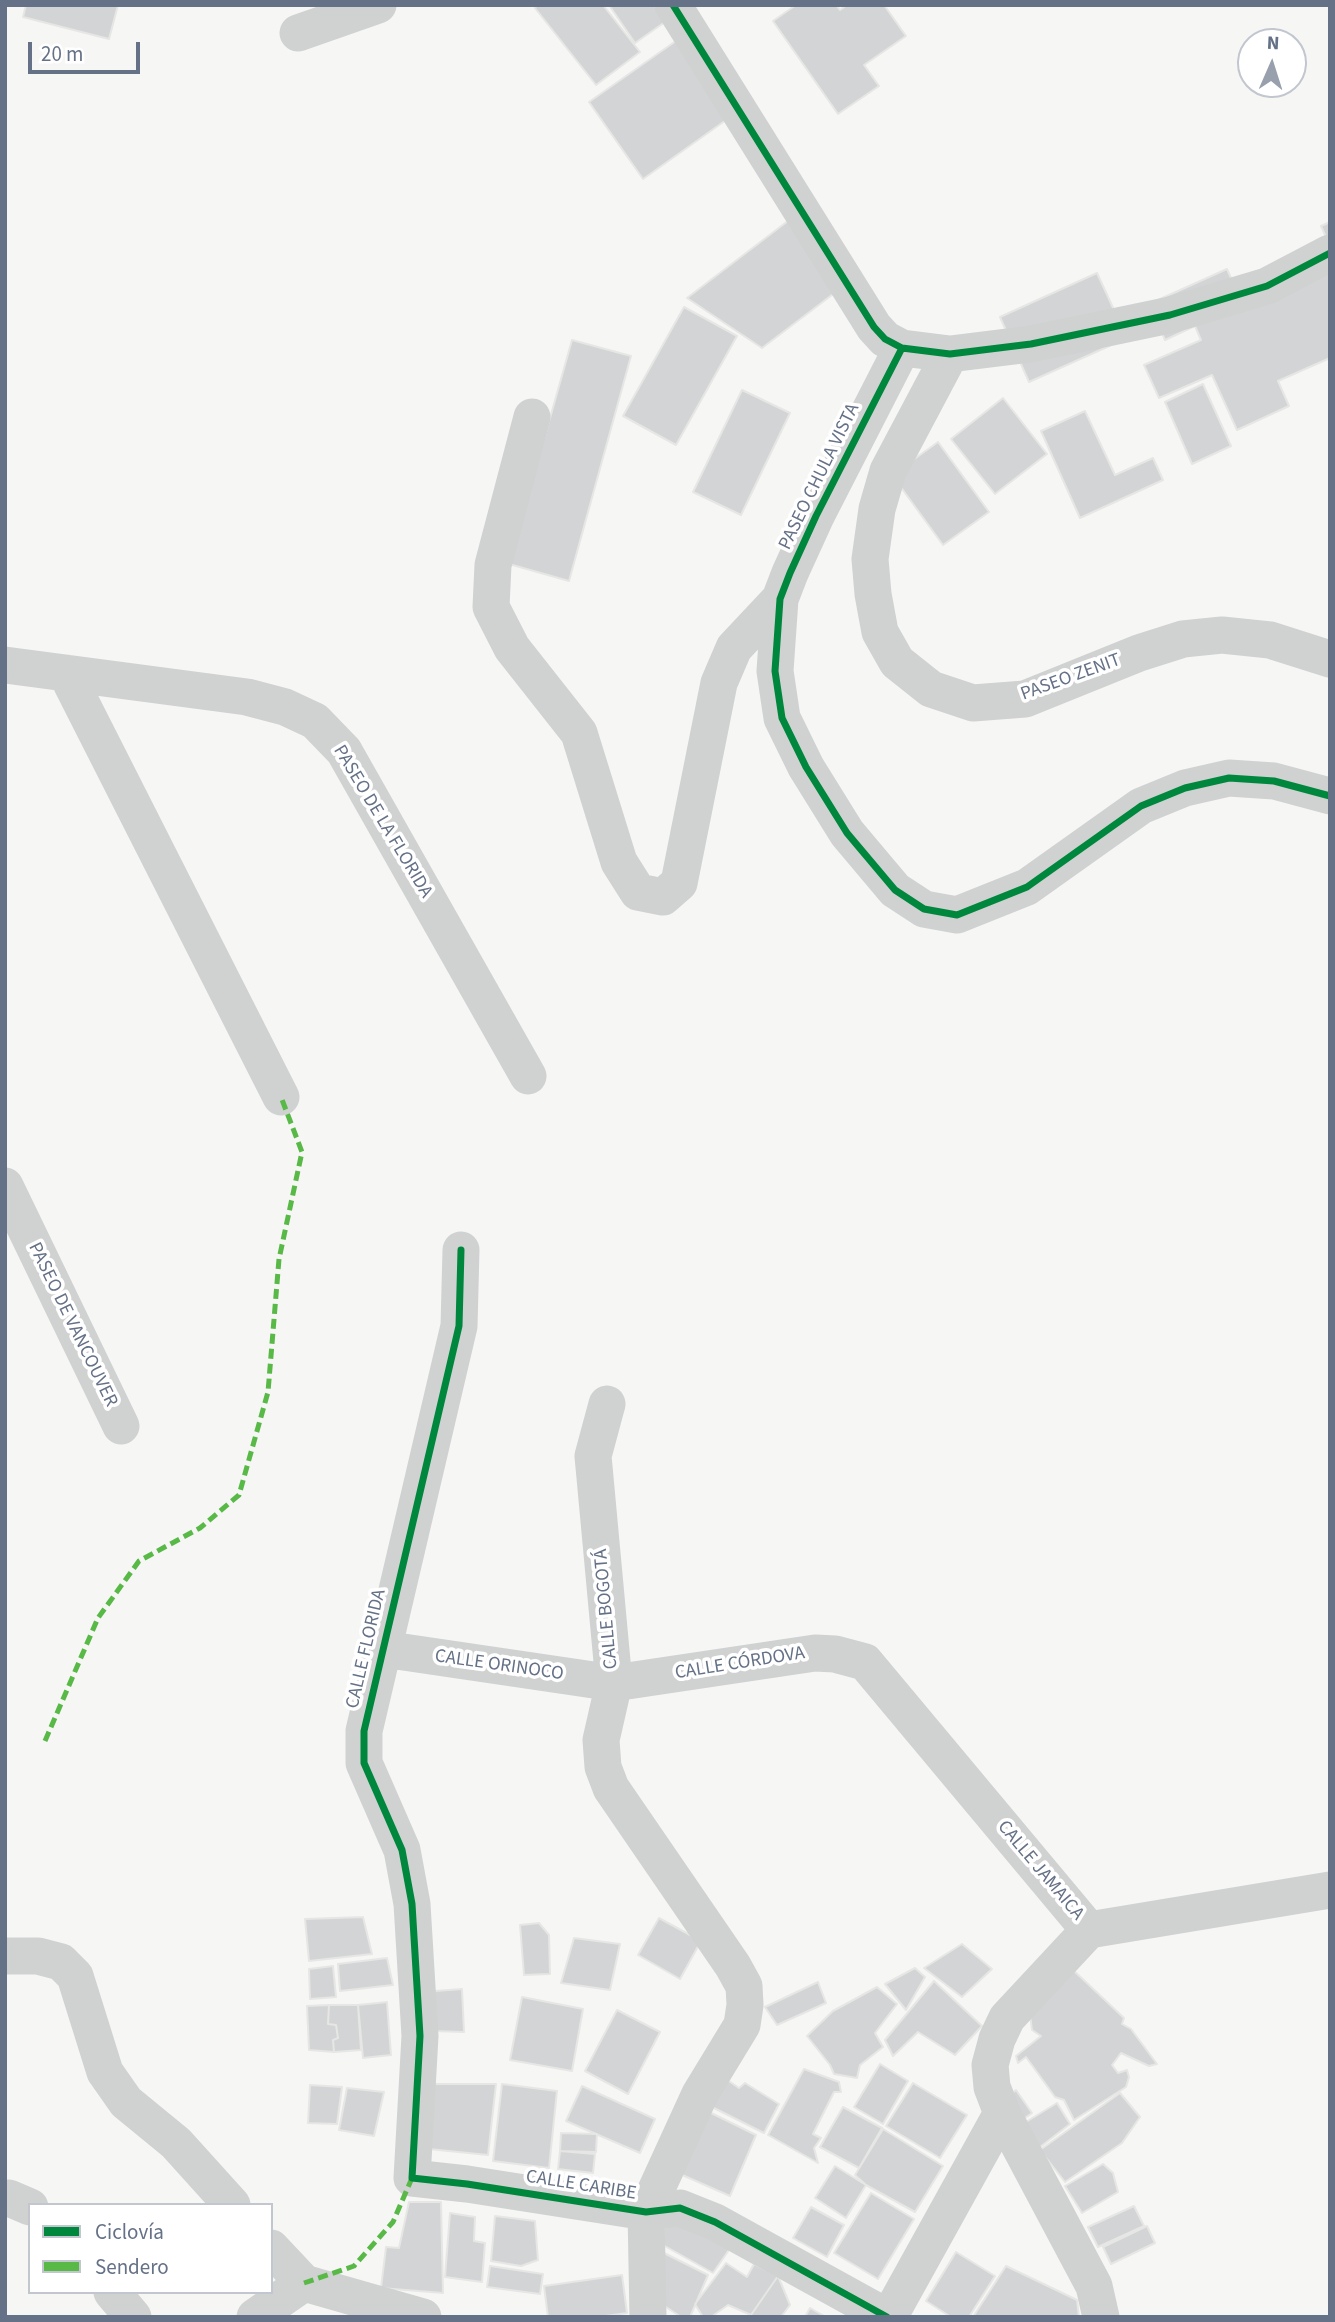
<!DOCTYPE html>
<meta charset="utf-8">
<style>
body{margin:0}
#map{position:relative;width:1335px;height:2322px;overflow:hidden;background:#f6f6f5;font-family:"Source Sans 3",sans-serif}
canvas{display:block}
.frame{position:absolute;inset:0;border:7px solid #657186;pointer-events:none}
.legend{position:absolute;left:28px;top:2203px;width:245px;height:91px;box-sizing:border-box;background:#fff;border:2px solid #c1c6cf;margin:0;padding:9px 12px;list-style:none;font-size:21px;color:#657186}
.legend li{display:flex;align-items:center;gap:14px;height:35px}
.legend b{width:35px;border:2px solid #c1c6cf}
.north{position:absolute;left:1237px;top:28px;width:70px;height:70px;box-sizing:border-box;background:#fff;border:2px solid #c1c6cf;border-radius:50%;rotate:3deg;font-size:19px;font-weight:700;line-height:28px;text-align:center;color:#657186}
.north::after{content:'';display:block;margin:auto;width:24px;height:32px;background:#98a0ad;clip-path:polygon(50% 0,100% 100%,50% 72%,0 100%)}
.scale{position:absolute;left:28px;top:42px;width:112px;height:32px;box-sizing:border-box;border:4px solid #657186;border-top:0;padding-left:9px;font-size:21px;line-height:24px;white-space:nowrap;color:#657186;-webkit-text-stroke:5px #fff;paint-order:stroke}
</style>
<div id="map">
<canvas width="1335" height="2322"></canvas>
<div class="frame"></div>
<ul class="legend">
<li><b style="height:9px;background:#00873e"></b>Ciclovía</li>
<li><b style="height:9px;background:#58b947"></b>Sendero</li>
</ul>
<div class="north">N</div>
<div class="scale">20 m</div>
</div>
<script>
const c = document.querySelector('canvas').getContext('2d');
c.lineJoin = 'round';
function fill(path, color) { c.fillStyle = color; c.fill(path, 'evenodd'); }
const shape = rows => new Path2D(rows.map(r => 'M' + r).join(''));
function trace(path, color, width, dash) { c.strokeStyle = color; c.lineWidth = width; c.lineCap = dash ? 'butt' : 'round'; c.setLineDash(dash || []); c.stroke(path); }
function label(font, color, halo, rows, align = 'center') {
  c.font = font + ' "Source Sans 3",sans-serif'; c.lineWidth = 7; c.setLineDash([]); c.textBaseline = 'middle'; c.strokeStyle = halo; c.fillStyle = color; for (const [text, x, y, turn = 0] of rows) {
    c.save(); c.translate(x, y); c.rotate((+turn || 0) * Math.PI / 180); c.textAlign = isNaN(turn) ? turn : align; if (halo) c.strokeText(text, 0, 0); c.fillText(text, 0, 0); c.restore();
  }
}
const building = shape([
 [26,5,118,5,109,39,23,17,26,5],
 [537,5,603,5,640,52,596,85,535,8,537,5],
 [609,5,654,5,665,22,635,43,609,5],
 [796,5,836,5,840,10,847,5,884,5,906,36,864,65,879,86,838,114,773,21,796,5],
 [683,36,736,113,643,179,589,102,683,36],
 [801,211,853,279,762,348,687,298,801,211],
 [1330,222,1330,246,1321,226,1330,222],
 [1330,268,1330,358,1278,381,1289,406,1237,430,1212,375,1159,398,1144,365,1201,340,1195,326,1165,340,1149,304,1227,269,1244,307,1330,268],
 [1097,273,1127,338,1029,382,1000,317,1097,273],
 [684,307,737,336,676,445,623,416,684,307],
 [572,340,631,356,569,581,509,564,572,340],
 [1203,384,1231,446,1192,464,1165,402,1203,384],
 [742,390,790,413,741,515,693,492,742,390],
 [1003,398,1047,454,995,494,951,439,1003,398],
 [1085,411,1115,475,1153,458,1163,480,1080,518,1041,431,1085,411],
 [938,442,989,512,943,545,892,475,938,442],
 [363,1917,372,1954,309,1961,305,1919,363,1917],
 [659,1918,701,1941,680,1979,638,1955,659,1918],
 [539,1923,549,1935,550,1974,524,1975,520,1925,539,1923],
 [574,1938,620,1944,610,1990,561,1983,574,1938],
 [962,1944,992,1969,962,1997,924,1968,962,1944],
 [387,1958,393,1985,340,1991,338,1964,387,1958],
 [333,1966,336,1997,310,1999,309,1969,333,1966],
 [915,1968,925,1977,906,2010,885,1984,915,1968],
 [1071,1968,1124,2018,1122,2024,1131,2029,1157,2064,1149,2066,1121,2053,1112,2065,1118,2073,1127,2070,1129,2077,1126,2087,1074,2120,1064,2100,1055,2097,1026,2057,1018,2063,1016,2056,1041,2036,1032,2030,1029,2008,1071,1968],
 [934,1981,982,2026,955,2055,918,2032,893,2056,885,2040,934,1981],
 [818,1982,826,2003,777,2025,765,2007,818,1982],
 [877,1987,897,2004,875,2033,883,2047,860,2065,857,2078,834,2074,830,2065,807,2036,833,2011,877,1987],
 [462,1989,464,2032,433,2031,435,1991,462,1989],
 [522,1997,583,2009,572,2071,510,2060,522,1997],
 [387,2002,391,2055,363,2058,358,2005,387,2002],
 [329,2005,328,2024,336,2025,338,2038,333,2040,334,2052,309,2050,307,2006,329,2005],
 [329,2005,358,2005,361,2050,334,2052,333,2040,338,2038,336,2025,328,2024,329,2005],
 [617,2010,660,2032,628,2094,585,2071,617,2010],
 [880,2064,908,2081,883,2124,854,2107,880,2064],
 [804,2069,839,2082,841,2092,834,2092,813,2134,821,2138,814,2148,818,2163,768,2135,804,2069],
 [723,2077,739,2088,745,2083,779,2104,764,2133,708,2105,723,2077],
 [913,2083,967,2115,940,2158,886,2126,913,2083],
 [434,2084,496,2084,488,2155,429,2149,434,2084],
 [502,2084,557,2091,549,2168,493,2161,502,2084],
 [310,2085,342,2087,337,2124,308,2123,310,2085],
 [582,2086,655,2119,640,2153,566,2121,582,2086],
 [347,2088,384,2092,374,2136,339,2130,347,2088],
 [1016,2090,1032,2113,1014,2126,1002,2101,1016,2090],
 [1120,2093,1140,2117,1122,2143,1065,2182,1040,2150,1120,2093],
 [1057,2103,1070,2124,1031,2154,1016,2128,1057,2103],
 [843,2107,882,2128,859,2168,820,2147,843,2107],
 [703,2109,756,2135,730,2196,680,2174,703,2109],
 [883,2129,943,2166,915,2212,866,2185,855,2175,883,2129],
 [561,2133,597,2134,596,2152,560,2151,561,2133],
 [560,2151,595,2154,593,2173,558,2169,560,2151],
 [1103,2164,1113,2173,1118,2192,1082,2213,1065,2186,1103,2164],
 [835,2166,866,2185,846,2218,815,2198,835,2166],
 [871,2193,914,2219,878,2279,834,2253,871,2193],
 [409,2202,441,2202,443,2293,381,2288,386,2247,399,2248,409,2202],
 [1134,2206,1144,2226,1098,2247,1088,2227,1134,2206],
 [811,2207,844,2225,827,2257,793,2238,811,2207],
 [450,2213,475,2217,474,2241,485,2243,482,2282,445,2277,450,2213],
 [495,2216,535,2221,538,2260,521,2266,491,2261,495,2216],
 [664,2217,731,2247,713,2273,663,2245,664,2217],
 [1147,2226,1155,2243,1111,2264,1103,2247,1147,2226],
 [956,2252,995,2276,969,2317,951,2317,926,2301,956,2252],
 [664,2253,708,2275,690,2317,681,2317,663,2305,664,2253],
 [726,2263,747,2277,754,2264,778,2276,751,2315,728,2305,711,2317,703,2317,695,2304,726,2263],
 [490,2266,543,2274,540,2294,487,2287,490,2266],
 [1006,2266,1077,2300,1079,2317,973,2317,1006,2266],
 [622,2275,627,2313,599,2317,548,2317,544,2286,622,2275],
 [778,2276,790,2305,781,2317,754,2317,751,2315,778,2276],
 [810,2308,826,2317,805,2317,810,2308]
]);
const street = shape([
 [673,5,874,327,885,339,902,348,950,354,1031,344,1170,315,1267,286,1330,253],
 [298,33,378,5],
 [902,348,816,516,790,573,780,599,775,671,782,718,806,767,847,833,895,890,924,909,957,915,1027,887,1141,806,1185,788,1229,778,1274,781,1330,796],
 [950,354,888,471,877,509,870,559,873,594,880,632,897,662,931,689,973,703,1025,699,1139,653,1183,639,1222,635,1270,640,1330,659],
 [532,417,493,565,491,607,512,648,579,733,619,862,638,892,663,897,679,883,719,683,734,648,780,599],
 [5,665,247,697,285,707,315,721,344,751,528,1076],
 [66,673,281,1097],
 [5,1186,121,1426],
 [461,1250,459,1326,364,1731,364,1763,402,1850,412,1904,420,2036,412,2178,467,2184,646,2212,680,2208,715,2222,887,2317],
 [607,1404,593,1456,614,1683,601,1740,603,1767,611,1788,733,1966,744,1986,745,2005,742,2025,700,2094,646,2212,648,2317],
 [383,1649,614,1683,815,1653,835,1654,865,1662,1089,1930],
 [1089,1930,1007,2018,997,2039,990,2065,992,2087,1002,2113,1094,2286,1101,2317],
 [1089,1930,1330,1890],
 [5,1956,38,1956,61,1962,75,1976,105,2072,126,2102,176,2143,232,2205],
 [9,2198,30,2207],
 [271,2248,304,2283,423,2317],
 [112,2292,133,2317],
 [255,2317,304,2283],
 [889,2317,1002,2113]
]);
const quiet = shape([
 [45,1741,98,1618,139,1561,200,1528,239,1495,268,1392,279,1259,302,1152,281,1097],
 [304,2283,354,2266,393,2222,412,2178]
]);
const cycleway = shape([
 [673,5,874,327,885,339,902,348,950,354,1031,344,1170,315,1267,286,1330,253],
 [902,348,816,516,790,573,780,599,775,671,782,718,806,767,847,833,895,890,924,909,957,915,1027,887,1141,806,1185,788,1229,778,1274,781,1330,796],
 [461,1250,459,1326,364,1731,364,1763,402,1850,412,1904,420,2036,412,2178,467,2184,646,2212,680,2208,715,2222,887,2317]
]);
const streetNames = [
 ["PASEO CHULA VISTA",820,477,-64],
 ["PASEO ZENIT",1071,678,-20],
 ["PASEO DE LA FLORIDA",382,822,59],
 ["PASEO DE VANCOUVER",72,1325,64],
 ["CALLE BOGOTÁ",607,1609,-95],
 ["CALLE FLORIDA",367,1649,-77],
 ["CALLE CÓRDOVA",740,1664,-9],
 ["CALLE ORINOCO",499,1666,8],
 ["CALLE JAMAICA",1040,1871,50],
 ["CALLE CARIBE",581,2186,9]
];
fill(building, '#d3d4d5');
trace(building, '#e6e6e4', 2);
trace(street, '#d0d1d1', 37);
trace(quiet, '#58b947', 5, [10, 5]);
trace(cycleway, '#00873e', 7);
label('19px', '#657186', '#fff', streetNames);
</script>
